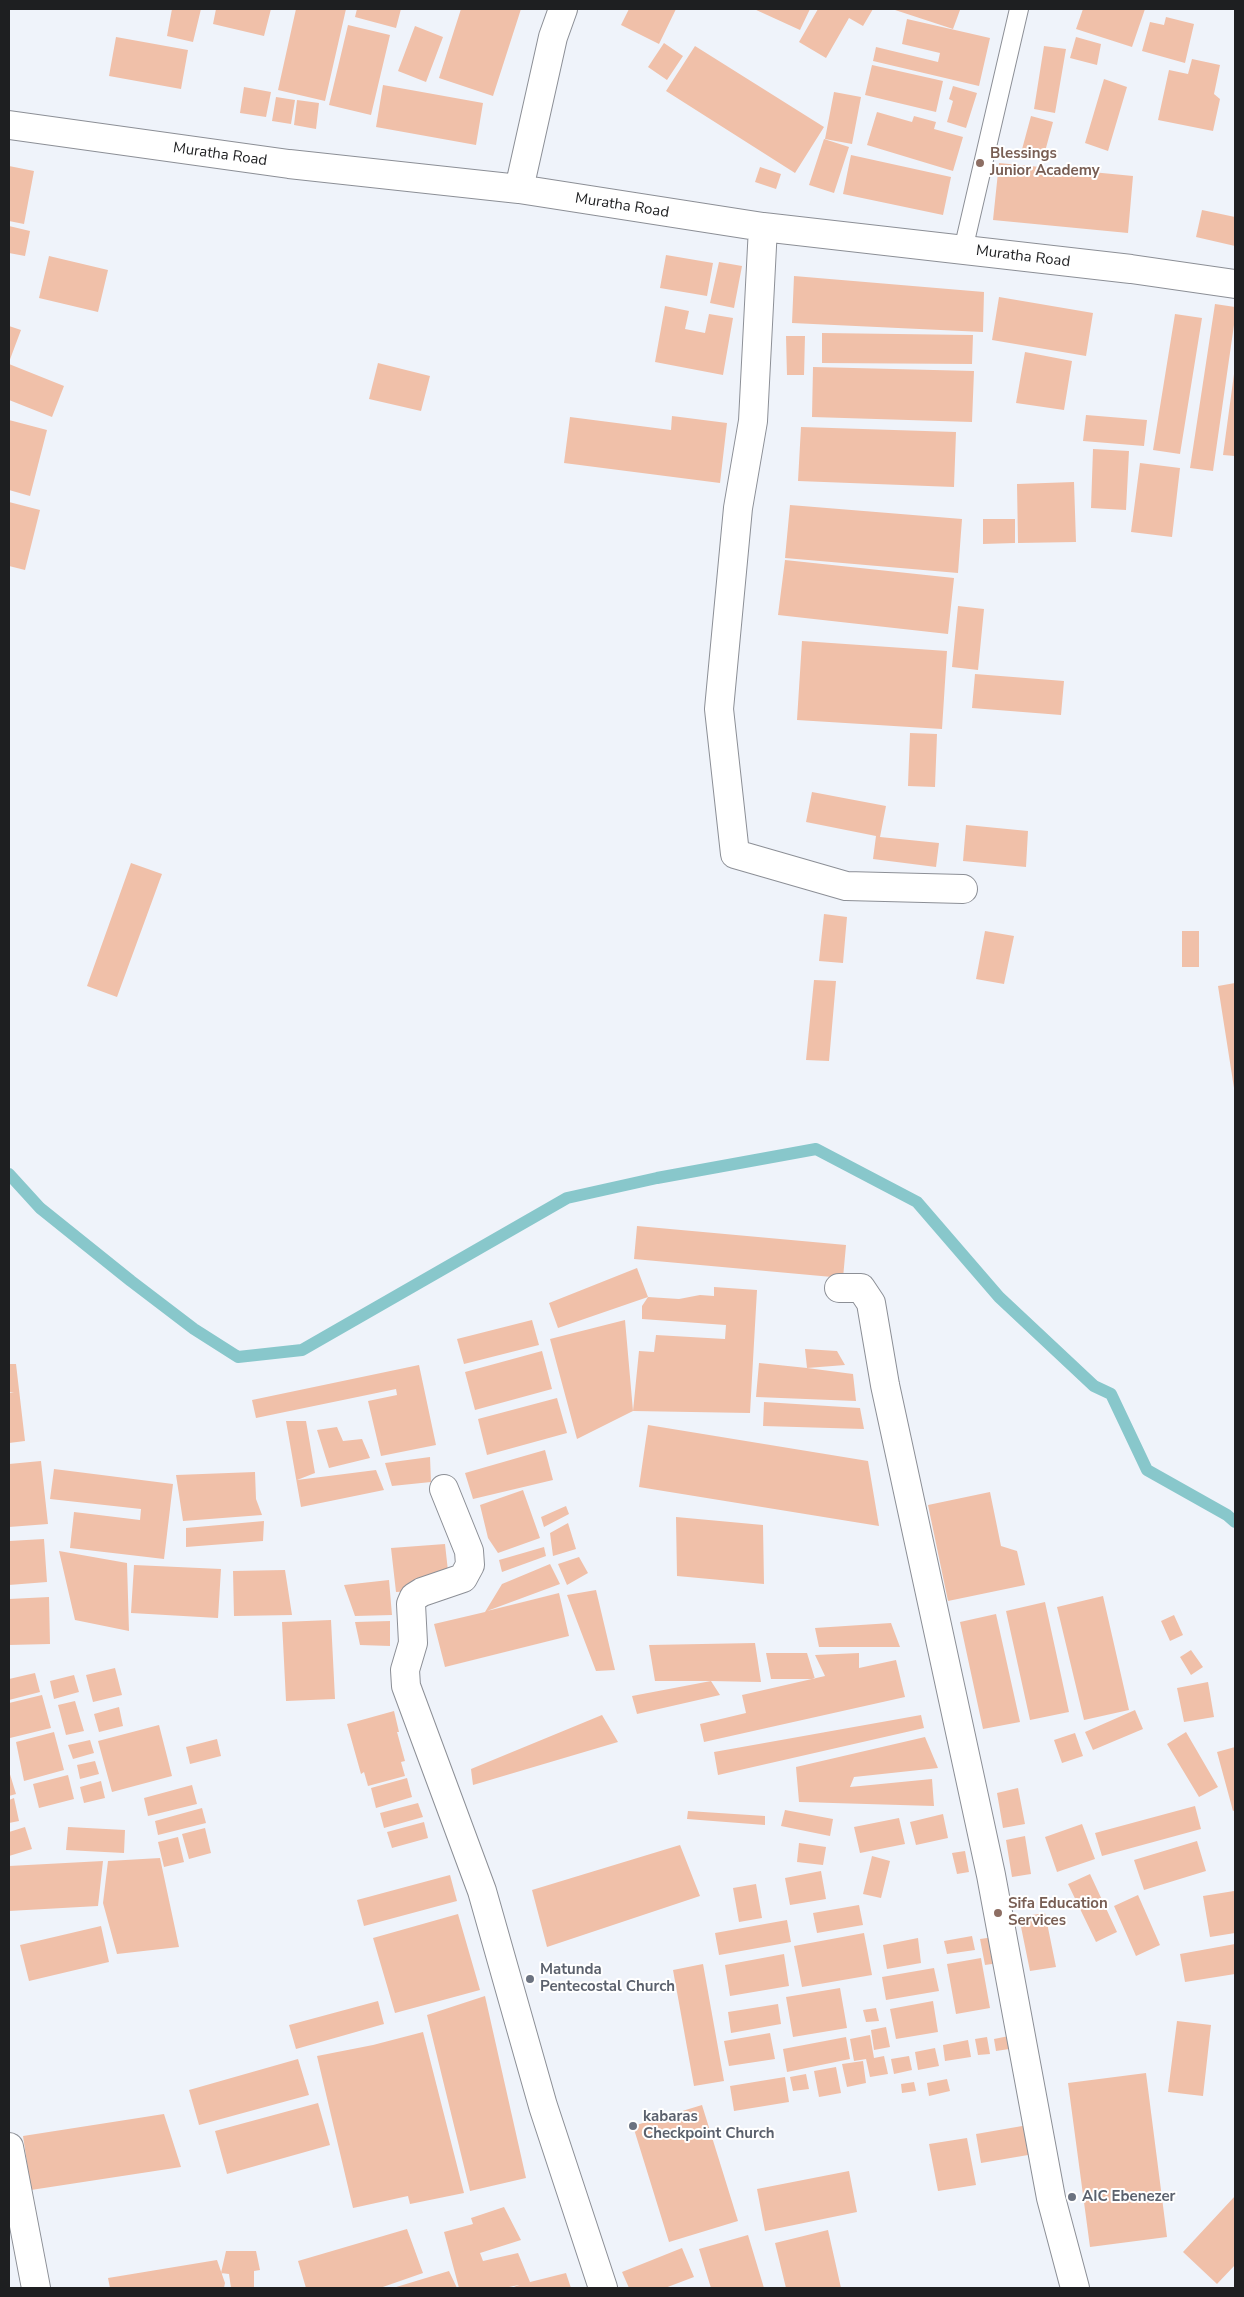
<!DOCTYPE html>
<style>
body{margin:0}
#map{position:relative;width:1244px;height:2297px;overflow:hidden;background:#eff3fa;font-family:"Nunito Sans",sans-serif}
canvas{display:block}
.frame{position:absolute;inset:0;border:10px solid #1e1f21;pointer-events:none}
</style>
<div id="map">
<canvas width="1244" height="2297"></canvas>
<div class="frame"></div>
</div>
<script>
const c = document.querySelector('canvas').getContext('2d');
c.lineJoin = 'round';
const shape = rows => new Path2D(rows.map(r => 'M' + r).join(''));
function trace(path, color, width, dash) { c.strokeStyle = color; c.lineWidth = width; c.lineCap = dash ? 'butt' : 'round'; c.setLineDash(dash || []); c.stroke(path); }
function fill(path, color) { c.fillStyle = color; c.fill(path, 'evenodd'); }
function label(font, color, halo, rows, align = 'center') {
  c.font = font + ' "Nunito Sans",sans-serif'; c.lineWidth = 4; c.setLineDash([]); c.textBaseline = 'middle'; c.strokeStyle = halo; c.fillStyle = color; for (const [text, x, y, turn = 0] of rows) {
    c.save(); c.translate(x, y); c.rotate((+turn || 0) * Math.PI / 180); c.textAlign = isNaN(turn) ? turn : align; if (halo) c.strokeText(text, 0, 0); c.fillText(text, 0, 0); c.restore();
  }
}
const stream = shape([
 [9,1174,40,1208,131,1281,194,1329,238,1357,302,1350,567,1198,657,1178,816,1149,917,1202,999,1297,1094,1386,1111,1394,1147,1470,1227,1515,1235,1522]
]);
const building = shape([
 [172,9,201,9,193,42,167,36],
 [216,9,271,9,264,36,213,24],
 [296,9,346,9,325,101,278,90],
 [357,9,401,9,396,28,355,17],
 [461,9,521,9,493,96,439,78],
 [629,9,676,9,659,44,621,25],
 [754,9,810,9,800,30],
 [818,9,873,9,863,26,849,18,826,58,799,42],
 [892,9,957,9,960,10,953,29],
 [1083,9,1145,9,1132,47,1076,29],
 [1166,17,1194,24,1185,63,1142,51,1150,22,1164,25],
 [907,19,990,38,979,86,873,61,876,47,938,62,940,53,902,44],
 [348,25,390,35,371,115,329,105],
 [415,26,443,37,426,82,398,71],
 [116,37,188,50,181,89,109,76],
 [1076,37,1101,44,1097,65,1070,58],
 [664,43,683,56,667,80,648,67],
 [695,46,824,127,795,173,666,91],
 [1044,46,1066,49,1055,113,1034,109],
 [1192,59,1220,65,1214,94,1220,99,1213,131,1158,120,1169,70,1188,74],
 [872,65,943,81,936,112,865,95],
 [1104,79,1127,87,1108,151,1085,143],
 [383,85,483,103,476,145,376,127],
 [953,86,977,93,966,128,947,122,953,101,949,99],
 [244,87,271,92,266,117,240,113],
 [834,92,861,97,852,144,825,139],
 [276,97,295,100,291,124,272,121],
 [297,100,319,103,316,129,294,125],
 [877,112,912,122,914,116,936,122,934,129,963,137,953,171,867,145],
 [1031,116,1053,122,1043,159,1021,153],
 [824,139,849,147,834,193,809,185],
 [851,155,951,177,943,215,843,194],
 [999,163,1133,176,1128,233,993,220],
 [9,166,34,171,24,224,9,221],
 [760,167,781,174,776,189,755,182],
 [1202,210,1235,217,1235,246,1196,237],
 [9,226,30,231,25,256,9,253],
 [666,255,713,263,707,296,660,288],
 [49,256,108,270,98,312,39,298],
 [719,262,742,266,734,308,710,303],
 [794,276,984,292,983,332,792,323],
 [999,297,1093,313,1086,356,992,340],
 [1215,304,1235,307,1235,318,1213,471,1190,468],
 [665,306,689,311,685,329,705,333,709,314,733,318,723,375,655,362],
 [1175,314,1202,318,1180,454,1153,450],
 [9,326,21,330,9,362],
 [822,333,973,335,972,364,822,363],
 [786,336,805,336,804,375,787,375],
 [1025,352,1072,361,1064,410,1016,403],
 [378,363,430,376,421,411,369,399],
 [9,364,64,386,52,417,9,400],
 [813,367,974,371,972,422,812,417],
 [1234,374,1235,374,1235,456,1223,455],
 [1086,415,1147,420,1144,446,1083,441],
 [672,416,727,423,720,483,564,463,570,417,671,430],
 [9,420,47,430,30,496,9,490],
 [801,427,956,432,954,487,798,481],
 [1093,449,1129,451,1126,510,1091,508],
 [1140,463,1180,468,1172,537,1131,532],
 [1074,482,1076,542,1018,543,1017,484],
 [9,502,40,510,25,570,9,566],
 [790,505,962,519,958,573,785,558],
 [983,519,1015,519,1015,543,983,544],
 [785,560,954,578,948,634,778,615],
 [958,606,984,609,978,670,952,667],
 [802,641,947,651,942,729,797,720],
 [975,674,1064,681,1061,715,972,708],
 [910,733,937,734,935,787,908,786],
 [812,792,886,806,880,837,939,843,936,867,873,859,876,836,806,822],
 [966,825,1028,831,1026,867,963,861],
 [131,863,162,874,117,997,87,986],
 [824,914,847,917,843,963,819,961],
 [985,931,1014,936,1004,984,976,979],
 [1182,931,1199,931,1199,967,1182,967],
 [814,980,836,981,829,1061,806,1060],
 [1235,983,1235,1087,1234,1088,1218,986],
 [637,1226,846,1245,843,1278,634,1259],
 [637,1268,648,1297,558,1328,549,1303],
 [714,1287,757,1290,750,1413,633,1411,639,1351,654,1352,656,1335,725,1339,726,1325,642,1319,642,1306,648,1297,679,1299,700,1295,714,1296],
 [532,1320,539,1345,464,1364,457,1339],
 [625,1320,633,1411,577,1439,550,1339],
 [805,1349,837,1351,845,1365,807,1368,853,1374,856,1401,756,1397,759,1363,807,1368],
 [542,1351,552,1389,475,1410,465,1372],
 [9,1364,16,1364,25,1441,9,1443,9,1393,14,1392,9,1392],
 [419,1365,436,1445,381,1456,368,1401,397,1395,396,1389,256,1418,252,1400],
 [557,1398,567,1433,487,1455,478,1419],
 [764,1402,860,1408,864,1429,763,1426],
 [286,1421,306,1421,315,1473,297,1480,376,1470,384,1490,301,1507],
 [648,1425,868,1461,879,1526,639,1487],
 [337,1427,343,1441,362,1439,370,1458,329,1468,317,1430],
 [545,1450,553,1480,473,1499,465,1473],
 [430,1457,431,1482,392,1486,385,1463],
 [41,1461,48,1524,9,1527,9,1464],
 [54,1469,173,1484,164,1559,70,1548,74,1512,140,1520,141,1509,50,1499],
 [255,1472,256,1499,262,1515,183,1521,176,1475],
 [523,1490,540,1538,498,1553,488,1538,480,1505],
 [990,1492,1001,1546,1017,1551,1025,1585,948,1601,928,1505],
 [566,1506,569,1514,544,1527,541,1517],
 [676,1517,763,1525,764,1584,677,1576],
 [264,1521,263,1541,186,1547,186,1528],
 [568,1523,576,1549,553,1556,550,1533],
 [44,1539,47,1582,9,1585,9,1541],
 [445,1544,450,1589,396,1592,391,1548],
 [544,1547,546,1556,502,1572,499,1560],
 [59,1551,127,1563,129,1631,75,1620],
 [579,1557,588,1573,567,1585,558,1564],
 [550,1564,560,1584,487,1611,559,1593,569,1636,445,1667,434,1624,485,1612,502,1584],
 [134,1565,221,1569,218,1618,131,1613],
 [285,1570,292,1615,234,1616,233,1571],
 [389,1580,392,1615,355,1616,344,1585],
 [596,1590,615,1670,596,1671,567,1595],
 [1103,1596,1129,1710,1084,1720,1057,1607],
 [49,1597,50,1644,9,1645,9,1599],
 [1045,1602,1069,1712,1030,1720,1006,1611],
 [996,1614,1020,1722,983,1729,960,1622],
 [1174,1615,1183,1635,1170,1641,1161,1621],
 [331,1620,335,1699,286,1701,282,1622],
 [390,1621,390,1646,360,1645,355,1622],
 [891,1623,900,1647,819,1647,815,1628],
 [755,1643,761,1682,711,1681,720,1695,637,1714,632,1696,711,1681,655,1681,649,1645],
 [1191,1650,1203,1667,1191,1675,1180,1657],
 [766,1653,807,1653,815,1679,771,1679],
 [859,1653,859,1668,896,1660,905,1697,704,1742,700,1724,746,1713,742,1695,825,1676,815,1655],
 [115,1668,122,1695,93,1702,86,1675],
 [35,1673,40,1692,9,1700,9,1679],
 [74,1675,79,1692,54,1699,50,1681],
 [1208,1682,1214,1717,1184,1722,1177,1688],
 [42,1695,51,1728,10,1738,9,1703],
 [75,1701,84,1731,66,1735,58,1705],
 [119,1707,123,1726,99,1732,94,1714],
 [1135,1710,1143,1729,1093,1750,1085,1732],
 [394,1711,399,1732,397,1732,405,1761,401,1762,405,1776,368,1786,364,1772,361,1774,347,1724],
 [602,1715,618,1742,473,1785,471,1769],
 [921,1715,924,1728,718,1775,714,1752],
 [159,1725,172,1776,112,1792,98,1741],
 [54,1732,64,1770,24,1781,16,1742],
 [1186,1732,1218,1787,1199,1797,1167,1744],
 [1075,1733,1083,1756,1062,1763,1054,1740],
 [925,1737,938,1768,854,1777,850,1787,932,1779,934,1806,799,1802,796,1767],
 [217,1739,221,1756,190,1764,186,1747],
 [90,1740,94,1753,73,1759,68,1745],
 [1235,1747,1235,1810,1233,1811,1217,1752],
 [95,1761,99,1774,80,1779,77,1765],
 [9,1771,16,1794,9,1796],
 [68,1775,74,1799,39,1808,33,1784],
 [407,1778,412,1797,376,1808,371,1788],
 [101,1781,105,1798,84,1803,80,1787],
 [192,1785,197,1804,148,1816,144,1798],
 [1018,1788,1025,1824,1003,1828,997,1793],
 [14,1798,19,1821,9,1823,9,1800],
 [418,1803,423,1817,384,1828,380,1813],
 [1195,1806,1201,1829,1102,1856,1095,1833],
 [202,1808,206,1823,158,1835,155,1821],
 [785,1810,833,1819,830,1836,781,1826],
 [688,1811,765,1816,765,1825,687,1819],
 [943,1814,948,1838,916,1845,910,1822],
 [899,1818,905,1844,860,1853,854,1827],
 [424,1822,428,1838,392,1848,387,1832],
 [1082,1824,1095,1859,1057,1872,1045,1837],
 [25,1827,32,1849,9,1856,9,1832],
 [68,1827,125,1830,124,1853,66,1850],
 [205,1828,211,1853,189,1859,182,1834],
 [1025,1836,1031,1874,1012,1877,1006,1840],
 [178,1837,184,1862,164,1867,158,1842],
 [1197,1841,1206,1871,1144,1890,1134,1860],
 [799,1843,826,1847,823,1865,797,1862],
 [680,1845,700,1896,547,1947,532,1890],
 [965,1851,969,1872,957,1874,952,1853],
 [872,1856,890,1861,881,1898,863,1894],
 [160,1858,179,1947,117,1954,103,1903,108,1861],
 [103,1861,98,1906,9,1911,9,1866],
 [821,1871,826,1899,790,1905,785,1878],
 [1090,1874,1117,1932,1096,1942,1068,1884],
 [450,1875,457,1901,364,1926,357,1900],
 [756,1884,762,1918,739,1922,733,1888],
 [1234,1891,1235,1933,1210,1937,1203,1896],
 [1138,1895,1160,1945,1136,1956,1114,1906],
 [859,1905,863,1925,817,1933,813,1913],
 [1045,1913,1056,1967,1030,1971,1019,1917],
 [458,1914,480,1990,395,2013,373,1938],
 [787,1920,791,1942,719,1955,715,1933],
 [101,1926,109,1962,29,1981,20,1945],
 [864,1933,872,1975,802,1987,794,1946],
 [972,1936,975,1950,947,1954,944,1941],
 [994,1937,999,1963,985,1965,980,1939],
 [918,1938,921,1963,887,1969,883,1945],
 [1235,1944,1235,1974,1185,1982,1180,1954],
 [784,1954,789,1986,730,1996,725,1965],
 [981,1958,990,2008,956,2014,947,1964],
 [703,1964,724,2081,694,2086,673,1970],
 [934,1968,939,1991,886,2000,882,1977],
 [840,1988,847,2028,793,2037,786,1997],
 [485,1996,526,2178,470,2191,427,2015],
 [378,2001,384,2024,296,2049,289,2025],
 [933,2001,938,2032,896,2039,890,2009],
 [778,2004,781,2024,731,2033,728,2012],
 [876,2008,879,2021,866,2022,863,2010],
 [1177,2021,1211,2025,1203,2096,1168,2092],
 [886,2027,890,2047,874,2050,871,2030],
 [423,2032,464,2193,410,2204,408,2196,353,2208,317,2056,373,2045],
 [770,2033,775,2059,729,2066,724,2041],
 [870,2035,874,2058,884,2056,888,2074,870,2077,866,2059,854,2061,850,2039],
 [1014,2035,1016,2048,996,2051,994,2039],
 [846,2037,850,2059,787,2072,783,2049],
 [987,2037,990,2054,978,2055,975,2039],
 [968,2040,971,2057,945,2061,943,2045],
 [935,2048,939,2066,918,2070,915,2052],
 [909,2056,912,2070,894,2074,891,2059],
 [298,2059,309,2095,199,2125,189,2090],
 [863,2061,866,2083,847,2087,842,2064],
 [836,2067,841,2093,819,2097,814,2071],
 [1146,2073,1167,2237,1090,2247,1068,2083],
 [806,2074,809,2089,793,2091,790,2077],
 [785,2077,789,2102,734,2111,730,2086],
 [947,2079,950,2091,929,2096,927,2083],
 [914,2082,916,2091,902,2093,901,2084],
 [318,2103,330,2145,227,2174,215,2131],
 [702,2105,738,2221,669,2242,633,2126],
 [164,2114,181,2167,31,2190,23,2136],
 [1028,2125,1034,2154,981,2163,976,2134],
 [967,2138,976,2185,938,2191,929,2144],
 [849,2171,857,2212,765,2231,757,2189],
 [1235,2196,1235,2265,1217,2284,1183,2252],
 [504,2207,521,2240,480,2253,483,2261,518,2253,530,2282,566,2273,571,2288,511,2288,519,2285,504,2288,459,2288,444,2232,473,2224,471,2218],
 [407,2229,423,2273,380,2288,306,2288,298,2261],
 [828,2230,841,2288,786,2288,775,2243],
 [748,2235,764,2288,711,2288,699,2249],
 [682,2248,694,2277,665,2288,629,2288,622,2272],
 [226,2251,256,2251,260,2270,254,2271,254,2288,231,2288,229,2274,221,2273],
 [217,2260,225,2283,224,2288,110,2288,108,2278],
 [449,2271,457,2288,393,2288]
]);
const lane = shape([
 [963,250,1019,9]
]);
const street = shape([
 [9,125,289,164,519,189,763,227,1131,269,1235,284],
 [519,189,553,37,563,9],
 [763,227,753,421,738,508,719,709,735,854,846,886,963,889],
 [839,1288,861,1288,871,1303,885,1385,991,1875,1051,2198,1075,2288],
 [444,1489,469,1551,470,1565,463,1578,422,1592,414,1597,411,1604,413,1643,405,1670,406,1686,482,1891,543,2106,603,2288],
 [9,2147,36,2288]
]);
const markers = [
 [980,163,5,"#8d6e63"],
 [998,1913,5,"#8d6e63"],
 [530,1979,5,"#6b7280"],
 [633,2126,5,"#6b7280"],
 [1072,2197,5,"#6b7280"]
];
const educationNames = [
 ["Blessings",990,154],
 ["Junior Academy",990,171],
 ["Sifa Education",1008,1904],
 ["Services",1008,1921]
];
const streetNames = [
 ["Muratha Road",220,155,8],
 ["Muratha Road",622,206,9],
 ["Muratha Road",1023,257,7]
];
const worshipNames = [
 ["Matunda",540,1970],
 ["Pentecostal Church",540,1987],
 ["kabaras",643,2117],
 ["Checkpoint Church",643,2134],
 ["AIC Ebenezer",1082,2197]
];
trace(stream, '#88c7cb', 12);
fill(building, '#f0c0a9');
trace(lane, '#8c8f96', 20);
trace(street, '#8c8f96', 30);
trace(lane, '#fff', 18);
trace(street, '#fff', 28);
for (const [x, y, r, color] of markers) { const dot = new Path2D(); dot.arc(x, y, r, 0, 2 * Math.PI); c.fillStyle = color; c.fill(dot); trace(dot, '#fff', 2); }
label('bold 15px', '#785e54', '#fff', educationNames, 'left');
label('15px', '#1e1f21', '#fff', streetNames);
label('bold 15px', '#5b616d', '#fff', worshipNames, 'left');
</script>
